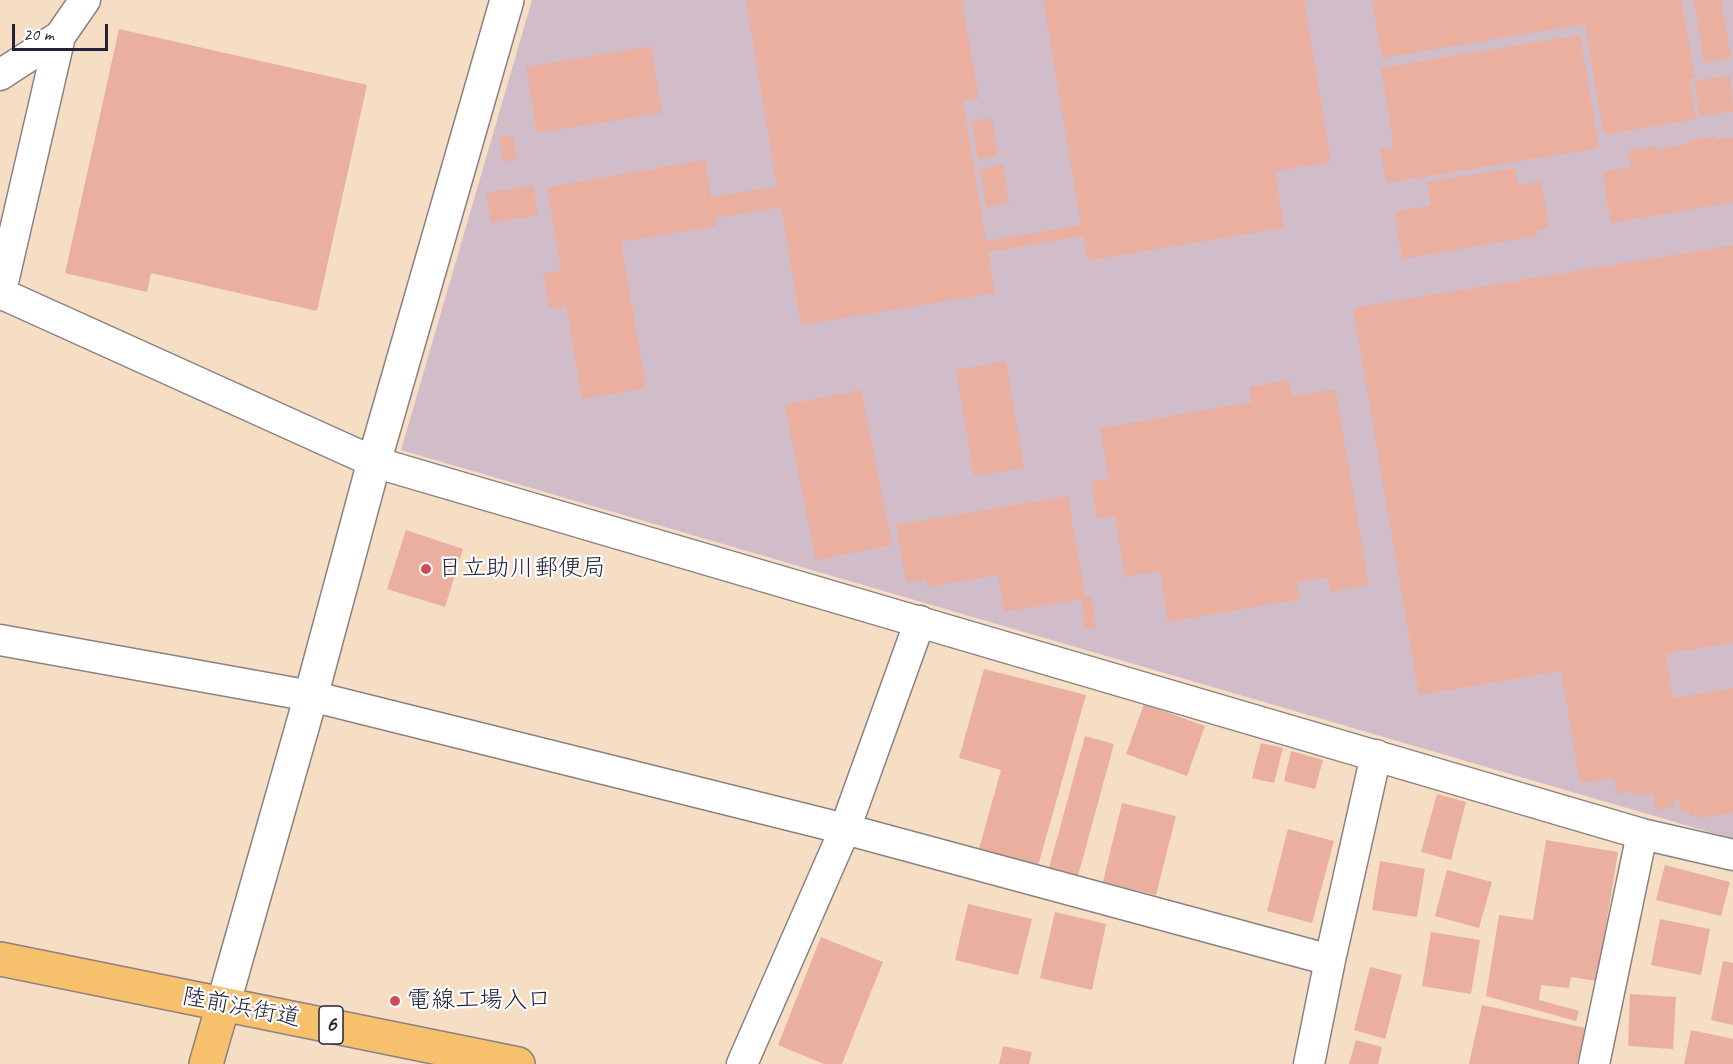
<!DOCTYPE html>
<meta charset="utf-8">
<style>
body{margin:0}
#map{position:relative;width:1733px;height:1064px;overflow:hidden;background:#f5dec4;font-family:Caveat,sans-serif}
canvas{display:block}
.scale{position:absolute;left:12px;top:24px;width:96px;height:27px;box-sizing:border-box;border:3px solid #22223b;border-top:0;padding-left:8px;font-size:18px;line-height:21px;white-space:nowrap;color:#22223b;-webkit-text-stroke:4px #fff;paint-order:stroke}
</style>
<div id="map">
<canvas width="1733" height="1064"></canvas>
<div class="scale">20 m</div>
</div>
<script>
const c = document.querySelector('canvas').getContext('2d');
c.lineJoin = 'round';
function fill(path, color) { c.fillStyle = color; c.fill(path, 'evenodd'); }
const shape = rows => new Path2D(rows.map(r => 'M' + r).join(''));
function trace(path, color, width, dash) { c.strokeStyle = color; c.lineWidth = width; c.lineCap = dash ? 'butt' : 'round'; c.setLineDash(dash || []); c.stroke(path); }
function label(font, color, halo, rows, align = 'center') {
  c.font = font + ' Caveat,"Klee One",sans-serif'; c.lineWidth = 4.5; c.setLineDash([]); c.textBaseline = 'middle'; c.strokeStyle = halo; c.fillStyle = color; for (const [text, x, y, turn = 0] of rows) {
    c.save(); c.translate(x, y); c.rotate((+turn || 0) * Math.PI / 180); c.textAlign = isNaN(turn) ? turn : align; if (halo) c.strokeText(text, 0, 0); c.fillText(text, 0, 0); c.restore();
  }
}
const industrial = shape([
 [532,0,1733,0,1733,839,401,450]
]);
const building = shape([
 [746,0,962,0,979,98,963,101,986,241,1081,225,1043,0,1304,0,1331,162,1275,171,1284,228,1087,261,1083,236,988,252,995,293,801,325,781,207,715,218,716,226,621,242,646,388,582,399,566,306,550,309,543,273,561,271,547,187,705,160,711,197,777,186],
 [1372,0,1681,0,1695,78,1689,79,1696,119,1604,135,1585,24,1382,58],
 [1694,0,1721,0,1731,58,1704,63],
 [119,29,367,85,317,311,151,273,147,292,65,273],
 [1580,35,1599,148,1386,183,1380,149,1394,147,1381,68],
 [651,46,662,113,537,133,526,67],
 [1730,75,1733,111,1700,117,1694,81],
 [992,118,998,156,978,159,972,121],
 [513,135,517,160,504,162,499,138],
 [1715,136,1716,139,1733,137,1733,202,1611,223,1602,172,1631,167,1628,151,1655,146,1656,150,1689,144,1689,140],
 [1003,165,1009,203,986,207,980,169],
 [1515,168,1518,185,1541,181,1549,228,1537,231,1538,236,1402,259,1395,212,1431,205,1427,182],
 [533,185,538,215,491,223,486,193],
 [1733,245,1733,642,1666,654,1673,698,1733,688,1733,813,1700,818,1699,815,1690,816,1689,811,1681,812,1679,800,1673,801,1674,807,1656,810,1653,793,1634,796,1634,791,1616,794,1614,778,1580,783,1561,671,1419,695,1353,308],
 [1006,361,1024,468,974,476,956,370],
 [1289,380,1292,396,1335,389,1369,585,1330,592,1328,577,1297,582,1300,599,1168,622,1160,571,1125,577,1115,516,1097,519,1091,482,1109,479,1100,428,1252,402,1249,387],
 [861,390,892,545,816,560,785,405],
 [1068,496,1085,596,1091,595,1096,628,1085,629,1081,599,1004,612,998,575,927,587,926,579,906,582,896,525],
 [406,530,463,549,445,607,387,589],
 [984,669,1086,695,1038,866,979,849,1001,770,959,758],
 [1144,704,1205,726,1187,776,1126,754],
 [1085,736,1114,744,1078,876,1049,868],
 [1261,743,1283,748,1274,783,1252,778],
 [1291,751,1323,760,1315,789,1284,781],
 [1437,794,1466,802,1451,860,1421,852],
 [1122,803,1176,816,1156,895,1103,882],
 [1288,829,1334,841,1312,923,1267,911],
 [1546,840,1618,852,1597,981,1571,977,1569,988,1541,985,1539,1000,1579,1011,1576,1021,1486,996,1499,915,1533,920],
 [1380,861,1425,869,1417,917,1372,910],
 [1665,865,1730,882,1721,916,1656,900],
 [1447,870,1492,882,1479,928,1435,916],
 [968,904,1032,919,1018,975,955,960],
 [1055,912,1106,924,1092,990,1040,978],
 [1660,919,1710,929,1701,975,1651,965],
 [1431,932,1480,940,1471,994,1422,986],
 [821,937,883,962,842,1064,824,1064,778,1045],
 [1723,961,1733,963,1733,1025,1711,1020],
 [1370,967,1402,975,1385,1039,1354,1030],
 [1630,994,1676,997,1673,1049,1628,1046],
 [1482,1005,1585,1028,1577,1064,1469,1064],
 [1691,1030,1733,1039,1733,1064,1684,1064],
 [1356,1040,1382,1047,1378,1064,1349,1064],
 [1003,1046,1032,1052,1029,1064,999,1064]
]);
const minor = shape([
 [0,75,60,36],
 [0,293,374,462,1642,834,1733,855],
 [0,295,60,36,85,0],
 [0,640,311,696,845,829,1330,960],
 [742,1064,845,829,920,621],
 [1309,1064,1330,960,1376,755],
 [1594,1064,1642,834]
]);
const tertiary = shape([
 [223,1005,311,696,374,462,507,0]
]);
const trunk = shape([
 [0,959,518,1064],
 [206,1064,223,1005]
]);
const markers = [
 [426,569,6,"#d1495b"],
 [395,1001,6,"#d1495b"]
];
const shields = [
 [331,1025,24]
];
const shieldNames = [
 ["6",331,1025]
];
const poiNames = [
 ["日立助川郵便局",438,569],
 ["電線工場入口",407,1001]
];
const streetNames = [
 ["陸前浜街道",241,1008,11]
];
fill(industrial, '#d1bdc9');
fill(building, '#eaaf9e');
trace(minor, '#8c8080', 33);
trace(tertiary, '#8c8080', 36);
trace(trunk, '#8c8080', 36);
trace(minor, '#fff', 30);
trace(tertiary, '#fff', 33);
trace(trunk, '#f7c06c', 33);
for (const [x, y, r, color] of markers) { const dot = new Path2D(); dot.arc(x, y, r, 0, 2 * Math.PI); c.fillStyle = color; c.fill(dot); trace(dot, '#fff', 2); }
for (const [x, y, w] of shields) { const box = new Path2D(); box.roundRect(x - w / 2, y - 19, w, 38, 4.5); c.fillStyle = '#fff'; c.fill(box); trace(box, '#22223b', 1.5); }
label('bold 22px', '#22223b', null, shieldNames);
label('24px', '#22223b', '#fff', poiNames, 'left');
label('24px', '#22223b', '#fff', streetNames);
</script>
